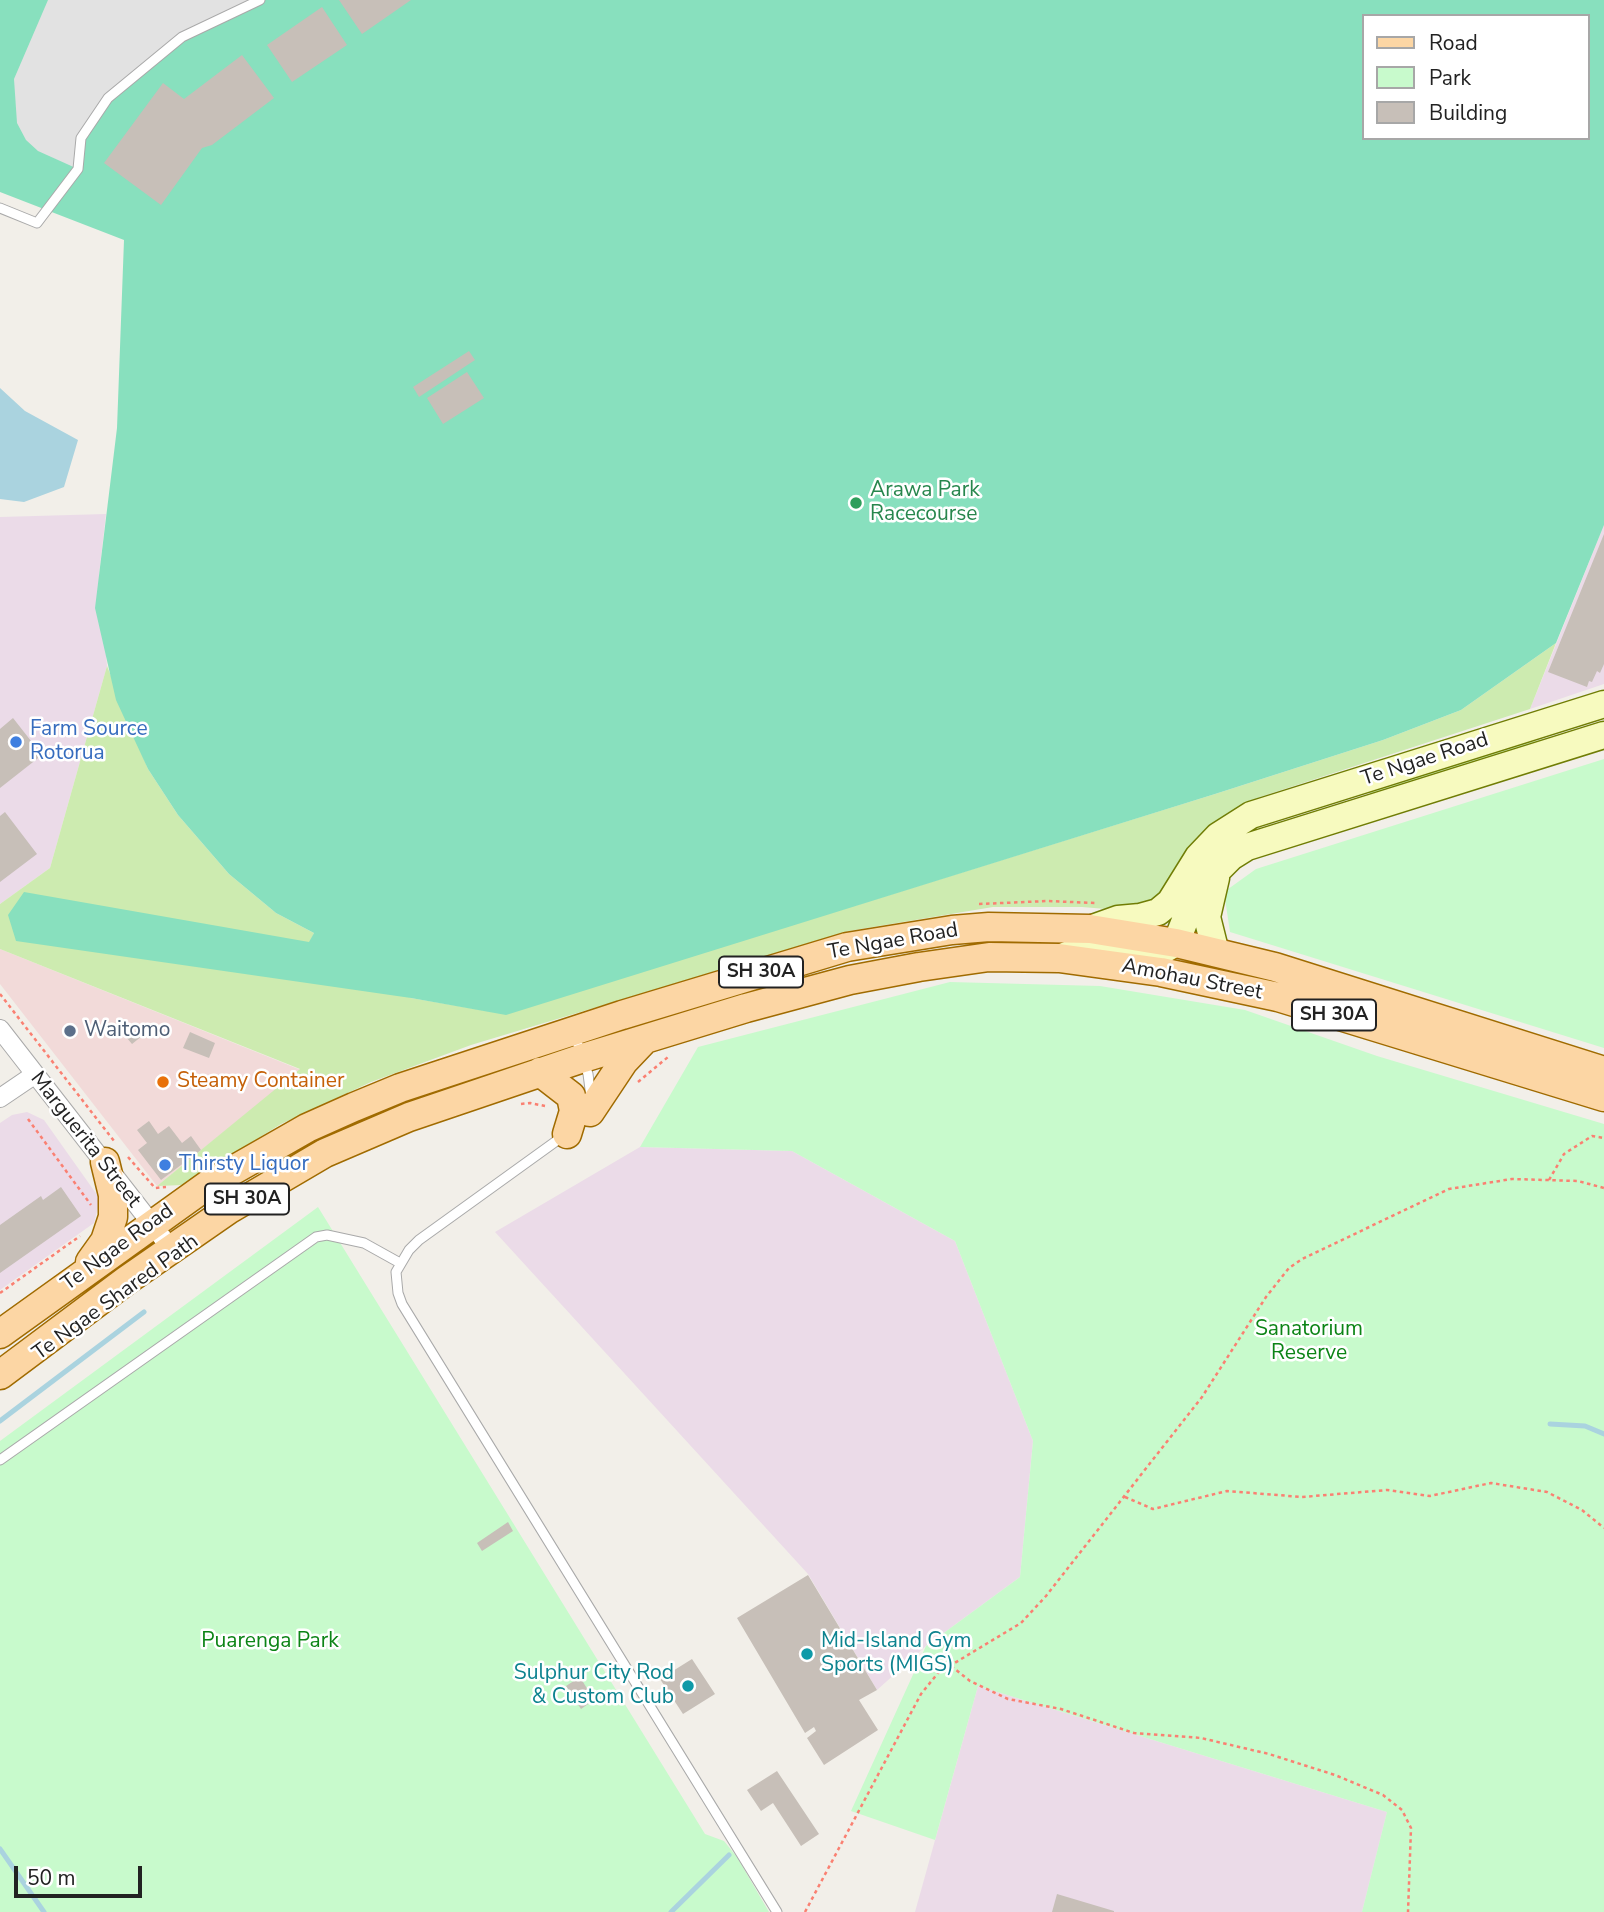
<!DOCTYPE html>
<style>
body{margin:0}
#map{position:relative;width:1604px;height:1912px;overflow:hidden;background:#f2efe9;font-family:"Nunito Sans",sans-serif}
canvas{display:block}
.legend{position:absolute;left:1362px;top:14px;width:228px;height:126px;box-sizing:border-box;background:#fff;border:2px solid #a7a7a7;margin:0;padding:9px 12px;list-style:none;font-size:21px;color:#222}
.legend li{display:flex;align-items:center;gap:14px;height:35px}
.legend b{width:35px;border:2px solid #a7a7a7}
.scale{position:absolute;left:14px;top:1866px;width:128px;height:32px;box-sizing:border-box;border:4px solid #222;border-top:0;padding-left:9px;font-size:21px;line-height:24px;white-space:nowrap;color:#222;-webkit-text-stroke:5px #fff;paint-order:stroke}
</style>
<div id="map">
<canvas width="1604" height="1912"></canvas>
<ul class="legend">
<li><b style="height:9px;background:#fcd6a4"></b>Road</li>
<li><b style="height:19px;background:#c8facc"></b>Park</li>
<li><b style="height:19px;background:#c7bfb8"></b>Building</li>
</ul>
<div class="scale">50 m</div>
</div>
<script>
const c = document.querySelector('canvas').getContext('2d');
c.lineJoin = 'round';
function fill(path, color) { c.fillStyle = color; c.fill(path, 'evenodd'); }
const shape = rows => new Path2D(rows.map(r => 'M' + r).join(''));
function trace(path, color, width, dash) { c.strokeStyle = color; c.lineWidth = width; c.lineCap = dash ? 'butt' : 'round'; c.setLineDash(dash || []); c.stroke(path); }
function label(font, color, halo, rows, align = 'center') {
  c.font = font + ' "Nunito Sans",sans-serif'; c.lineWidth = 5; c.setLineDash([]); c.textBaseline = 'middle'; c.strokeStyle = halo; c.fillStyle = color; for (const [text, x, y, turn = 0] of rows) {
    c.save(); c.translate(x, y); c.rotate((+turn || 0) * Math.PI / 180); c.textAlign = isNaN(turn) ? turn : align; if (halo) c.strokeText(text, 0, 0); c.fillText(text, 0, 0); c.restore();
  }
}
const commercial = shape([
 [0,949,301,1070,157,1186,0,984]
]);
const industrial = shape([
 [106,514,99,575,107,666,50,868,0,904,0,517],
 [1604,525,1604,684,1530,709],
 [27,1112,44,1120,100,1199,94,1223,0,1290,0,1123,12,1115],
 [640,1147,792,1151,955,1241,1033,1441,1020,1577,926,1646,877,1690,808,1574,495,1232],
 [978,1686,1387,1812,1362,1912,915,1912]
]);
const grass = shape([
 [1556,643,1530,709,1260,797,1244,805,1159,899,1130,911,1082,907,993,907,849,931,471,1045,371,1082,281,1124,183,1185,157,1186,300,1069,0,949,0,904,50,868,107,666,148,769,178,815,229,874,276,913,314,933,310,942,411,998,505,1014,1215,794,1383,740,1461,710],
 [1583,728,1372,796,1369,791,1490,748,1535,741]
]);
const park = shape([
 [1604,759,1604,1048,1230,932,1224,892,1256,869],
 [950,982,1100,986,1245,1010,1377,1056,1604,1124,1604,1912,1362,1912,1387,1812,978,1686,935,1840,851,1811,926,1646,1020,1577,1033,1441,955,1241,792,1151,640,1147,698,1047],
 [318,1207,705,1834,724,1841,737,1857,769,1912,0,1912,0,1441]
]);
const pitch = shape([
 [0,0,1604,0,1604,525,1556,643,1461,710,1383,740,1215,794,506,1015,411,998,16,941,8,915,24,892,309,942,314,933,276,913,229,874,178,815,148,769,116,700,95,608,117,428,124,240,0,192],
 [1364,16,1588,16,1588,138,1364,138]
]);
const parking = shape([
 [48,0,260,0,182,37,108,98,81,138,78,169,38,151,26,140,17,123,14,79]
]);
const water = shape([
 [0,388,25,411,78,440,64,487,24,502,0,499]
]);
const stream = shape([
 [0,1421,144,1312],
 [1550,1424,1585,1426,1604,1434],
 [0,1849,44,1912],
 [671,1912,729,1855]
]);
const building = shape([
 [339,0,411,0,362,34],
 [322,7,347,45,292,82,267,45],
 [242,55,274,98,212,145,202,148,161,205,104,163,163,83,184,99],
 [469,351,475,360,419,397,413,387],
 [467,372,484,398,443,424,427,398],
 [1604,534,1604,664,1600,673,1597,671,1592,682,1589,681,1587,687,1548,672],
 [13,718,42,755,0,788,0,729],
 [5,812,37,854,0,882,0,816],
 [142,1026,147,1032,132,1044,127,1038],
 [190,1032,215,1043,209,1058,183,1048],
 [162,1074,170,1084,164,1089,156,1079],
 [149,1121,158,1134,169,1126,182,1143,191,1136,201,1150,161,1180,138,1150,147,1143,137,1130],
 [61,1187,81,1216,0,1273,0,1225,41,1196,43,1200],
 [508,1522,513,1531,482,1551,477,1543],
 [808,1575,877,1690,859,1700,878,1730,824,1765,807,1738,816,1731,814,1727,805,1733,737,1618],
 [692,1659,715,1694,683,1714,660,1679],
 [580,1677,594,1700,581,1709,566,1686],
 [777,1771,819,1834,801,1846,773,1803,761,1811,747,1790],
 [1057,1894,1114,1911,1114,1912,1052,1912]
]);
const path = shape([
 [979,904,1048,901,1095,903],
 [0,994,114,1141],
 [638,1082,668,1057],
 [521,1104,530,1103,545,1106],
 [28,1119,91,1205],
 [128,1157,155,1188,166,1187],
 [1549,1180,1564,1154,1592,1136,1604,1138],
 [0,1293,80,1236],
 [1125,1497,1153,1509,1227,1491,1302,1497,1387,1490,1430,1496,1491,1483,1547,1492,1582,1510,1604,1528],
 [951,1666,970,1681,1008,1699,1061,1709,1134,1733,1201,1738,1269,1754,1335,1775,1383,1795,1402,1810,1411,1828,1408,1912],
 [805,1912,921,1694,938,1673,1021,1623,1046,1596,1202,1397,1266,1297,1289,1268,1302,1259,1449,1189,1512,1179,1578,1181,1604,1188]
]);
const lane = shape([
 [0,208,37,223,78,169,81,138,108,98,182,37,260,0],
 [574,1033,588,1074,591,1097],
 [566,1134,419,1240,409,1250,396,1272,398,1293,402,1304,777,1912],
 [0,1460,316,1237,327,1235,364,1243,400,1263]
]);
const street = shape([
 [0,1029,172,1250],
 [0,1098,34,1075]
]);
const secondary = shape([
 [1216,878,1207,917,1216,953],
 [1090,929,1118,919,1140,917,1158,912,1170,902,1198,857,1218,836,1251,815,1604,704],
 [1059,958,1089,946,1149,954,1162,951,1176,943,1191,905,1203,885,1231,857,1247,847,1604,735]
]);
const primary = shape([
 [540,1072,571,1096,574,1111,567,1134],
 [590,1112,624,1061,644,1040],
 [90,1262,105,1241,113,1217,113,1195,105,1162],
 [0,1334,209,1184,307,1128,354,1107,400,1088,622,1015,847,947,952,930,989,927,1090,929,1176,943,1275,967,1604,1071],
 [0,1375,127,1280,228,1210,325,1153,409,1117,583,1058,746,1008,850,980,919,967,989,957,1059,958,1161,972,1278,997,1604,1097]
]);
const markers = [
 [856,503,7,"#2e9e5b"],
 [16,742,7,"#3f7fe0"],
 [70,1031,7,"#5c6f8a"],
 [163,1082,7,"#e8710a"],
 [165,1165,7,"#3f7fe0"],
 [807,1654,7,"#0f9aa8"],
 [688,1686,7,"#0f9aa8"]
];
const shields = [
 [761,972,84],
 [1334,1015,84],
 [247,1199,84]
];
const shieldNames = [
 ["SH 30A",761,972],
 ["SH 30A",1334,1015],
 ["SH 30A",247,1199]
];
const leisureNames = [
 ["Arawa Park",870,491],
 ["Racecourse",870,515]
];
const shopNames = [
 ["Farm Source",30,730],
 ["Rotorua",30,754],
 ["Thirsty Liquor",179,1165]
];
const streetNames = [
 ["Te Ngae Road",1425,760,-18],
 ["Te Ngae Road",893,942,-10],
 ["Amohau Street",1192,980,11],
 ["Marguerita Street",85,1140,52],
 ["Te Ngae Road",118,1248,-36],
 ["Te Ngae Shared Path",116,1298,-36]
];
const serviceNames = [
 ["Waitomo",84,1031]
];
const foodNames = [
 ["Steamy Container",177,1082]
];
const parkNames = [
 ["Sanatorium",1309,1330],
 ["Reserve",1309,1354],
 ["Puarenga Park",270,1642]
];
const cultureNames = [
 ["Mid-Island Gym",821,1642],
 ["Sports (MIGS)",821,1666],
 ["Sulphur City Rod",674,1674,"right"],
 ["& Custom Club",674,1698,"right"]
];
fill(commercial, '#f2dad9');
fill(industrial, '#ebdbe8');
fill(grass, '#cdebb0');
fill(park, '#c8facc');
fill(pitch, '#88e0be');
fill(parking, '#e2e2e2');
fill(water, '#aad3df');
trace(stream, '#aad3df', 5);
fill(building, '#c7bfb8');
trace(lane, '#a9a9a9', 11);
trace(street, '#a9a9a9', 20);
trace(secondary, '#707d05', 29);
trace(primary, '#a06b00', 31);
trace(path, '#fa8072', 2.5, [3.5, 3.5]);
trace(lane, '#fff', 9);
trace(street, '#fff', 18);
trace(secondary, '#f7fabf', 26);
trace(primary, '#fcd6a4', 28);
for (const [x, y, r, color] of markers) { const dot = new Path2D(); dot.arc(x, y, r, 0, 2 * Math.PI); c.fillStyle = color; c.fill(dot); trace(dot, '#fff', 2.5); }
for (const [x, y, w] of shields) { const box = new Path2D(); box.roundRect(x - w / 2, y - 15.5, w, 31, 5); c.fillStyle = '#fff'; c.fill(box); trace(box, '#222', 2); }
label('bold 19px', '#222', null, shieldNames);
label('21px', '#27864d', '#fff', leisureNames, 'left');
label('21px', '#366cbe', '#fff', shopNames, 'left');
label('21px', '#222', '#fff', streetNames);
label('21px', '#4e5e75', '#fff', serviceNames, 'left');
label('21px', '#c56008', '#fff', foodNames, 'left');
label('21px', '#0c8416', '#fff', parkNames);
label('21px', '#0d838f', '#fff', cultureNames, 'left');
</script>
